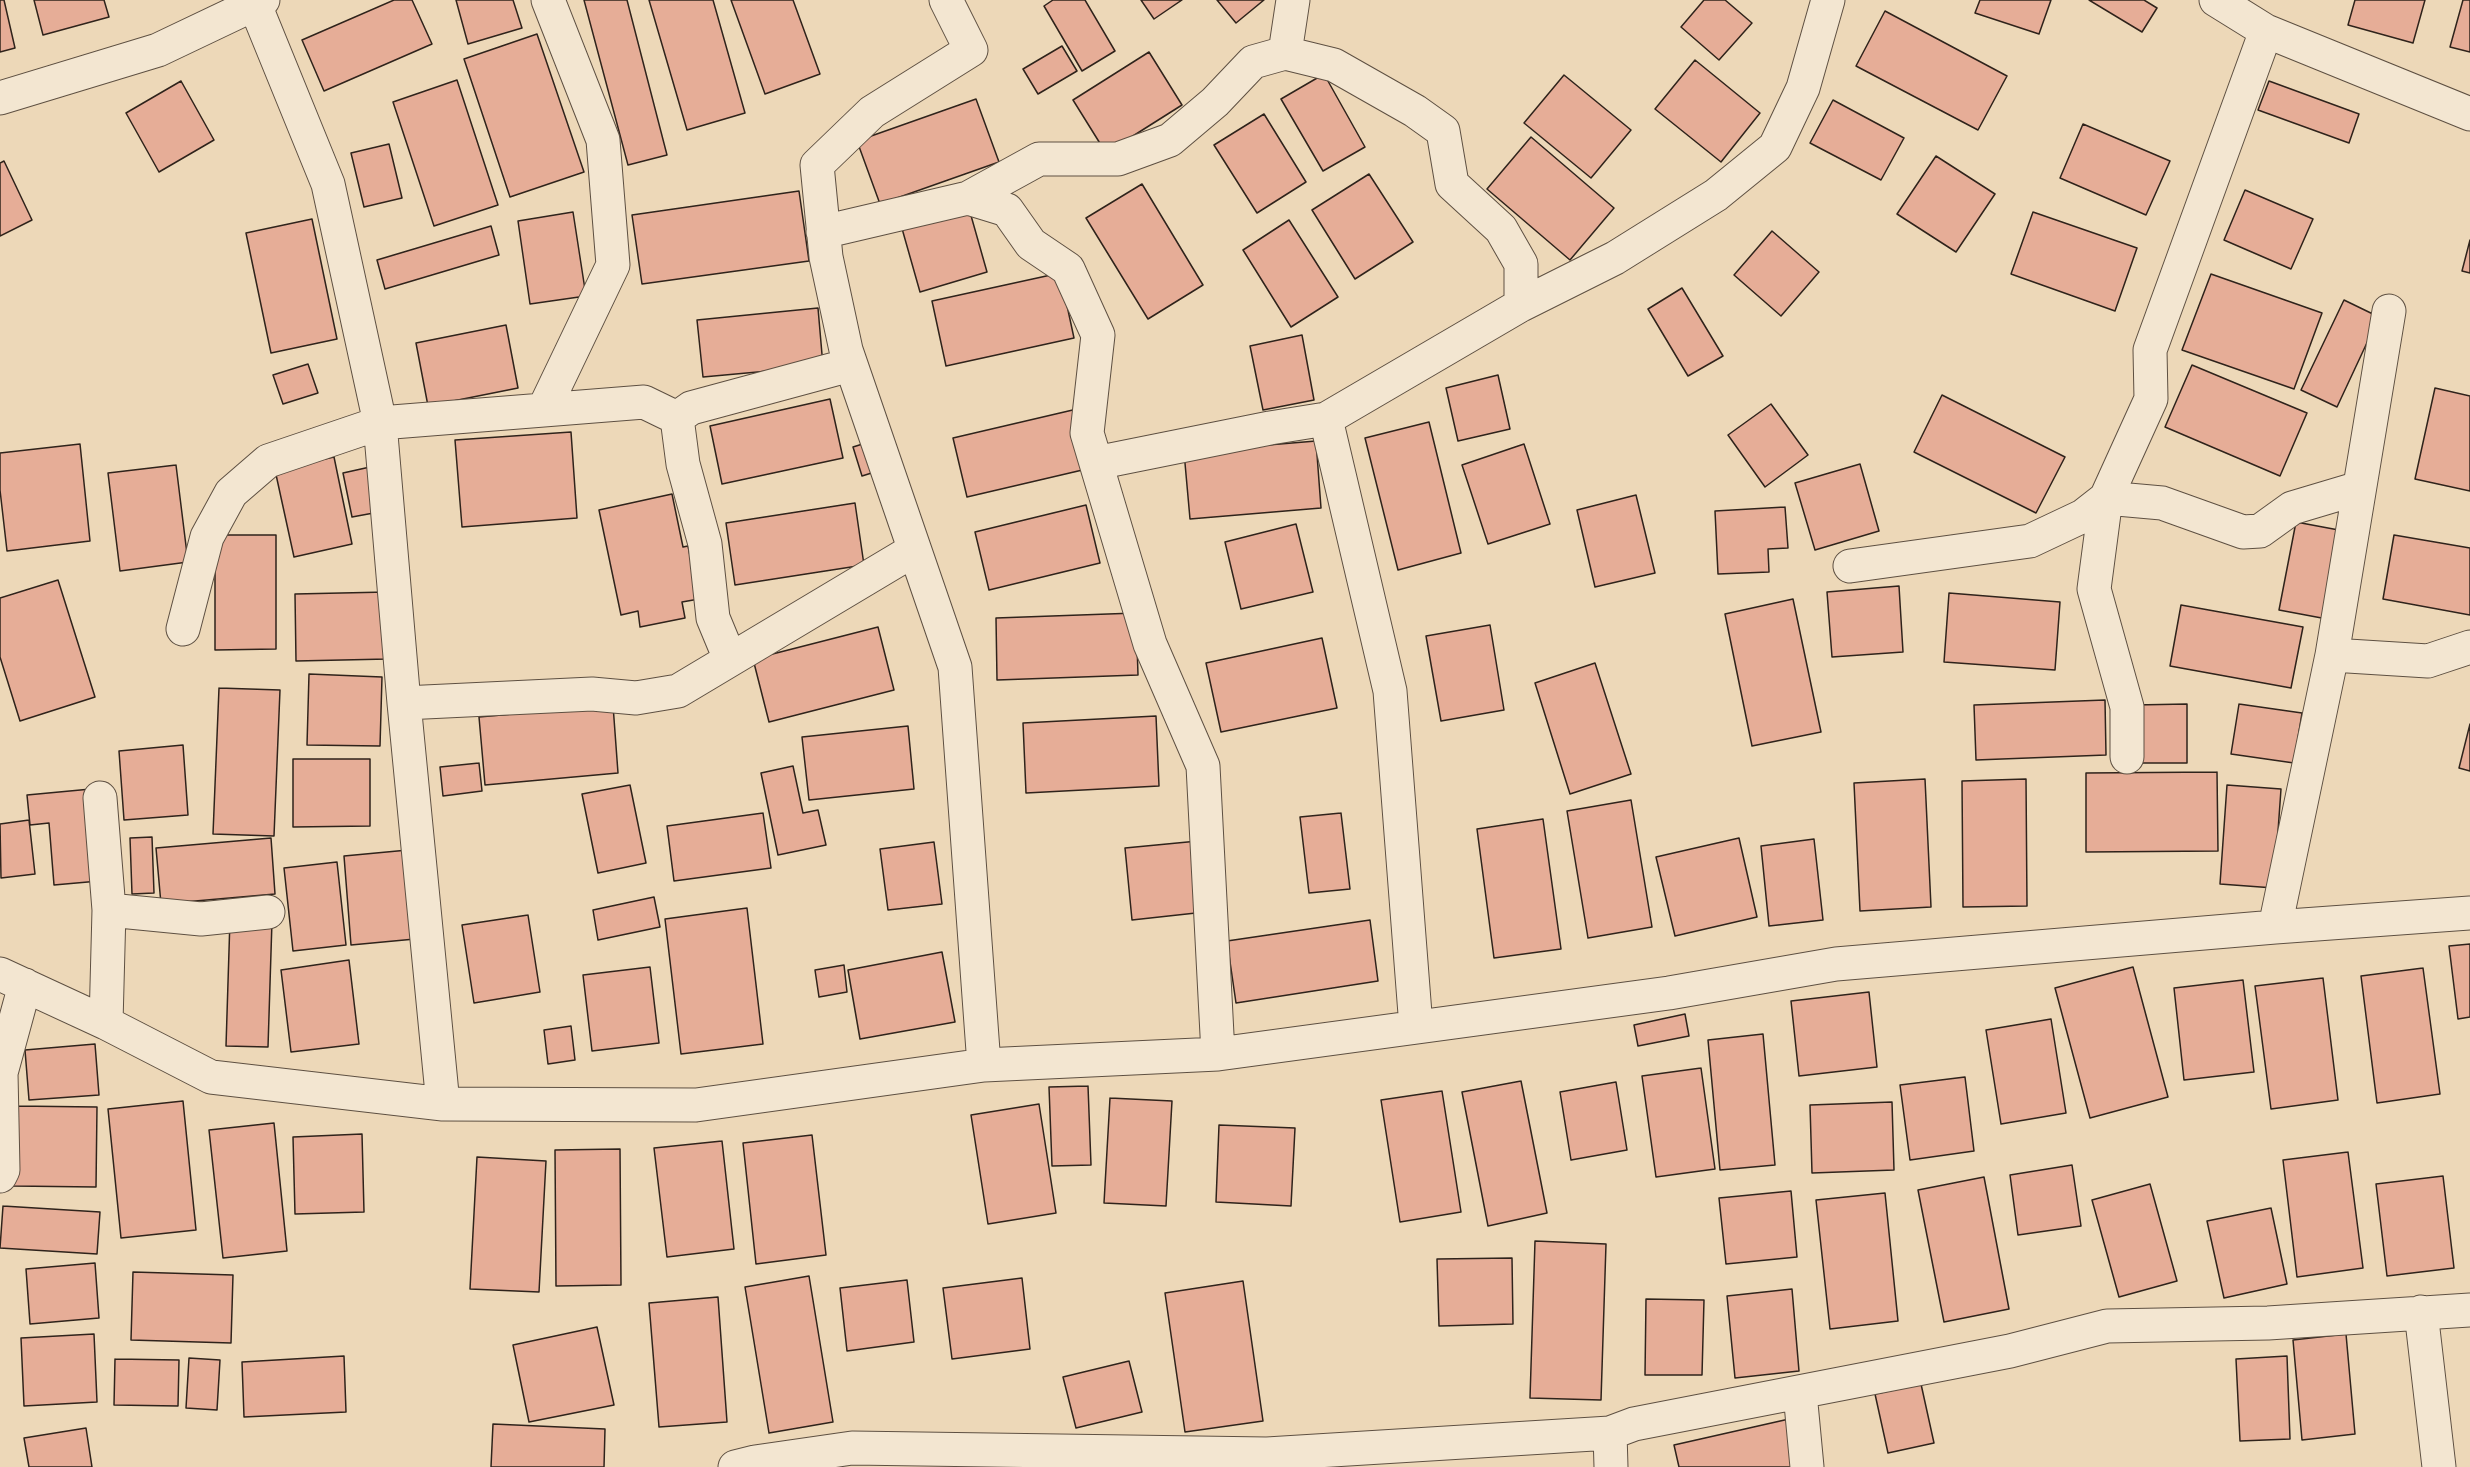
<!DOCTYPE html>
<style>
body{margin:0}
canvas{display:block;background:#edd8b8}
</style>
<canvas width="2470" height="1467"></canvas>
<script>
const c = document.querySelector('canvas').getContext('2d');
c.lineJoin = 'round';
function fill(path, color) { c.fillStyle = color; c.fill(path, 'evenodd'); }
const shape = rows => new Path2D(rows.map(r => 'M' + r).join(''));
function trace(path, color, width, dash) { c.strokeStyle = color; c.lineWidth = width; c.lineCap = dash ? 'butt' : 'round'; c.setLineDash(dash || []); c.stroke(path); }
const building = shape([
 [0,0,4,0,15,48,0,52,0,0],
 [34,0,104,0,109,17,43,35,34,0],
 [394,0,412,0,432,44,324,91,302,40,394,0],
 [456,0,513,0,522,28,468,44,456,0],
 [584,0,627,0,667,155,628,165,584,0],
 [649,0,713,0,745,113,687,130,649,0],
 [731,0,793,0,820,74,765,94,731,0],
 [1053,0,1085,0,1115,51,1082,71,1044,6,1053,0],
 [1141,0,1182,0,1154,19,1141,0],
 [1217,0,1264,0,1236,23,1217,0],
 [1704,0,1725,0,1752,23,1719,60,1681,27,1704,0],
 [1980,0,2051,0,2039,34,1975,13,1980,0],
 [2089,0,2144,0,2157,8,2142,32,2089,0],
 [2355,0,2425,0,2413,43,2348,25,2355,0],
 [2463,0,2470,0,2470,52,2450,47,2463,0],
 [1885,11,2007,76,1978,130,1856,66,1885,11],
 [537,34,584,172,510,197,464,59,537,34],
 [1062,46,1077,71,1038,94,1023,69,1062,46],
 [1149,52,1182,105,1106,153,1073,100,1149,52],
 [1695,60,1760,113,1721,162,1655,109,1695,60],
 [1324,74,1365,147,1323,171,1281,99,1324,74],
 [1564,75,1631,130,1591,178,1524,123,1564,75],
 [457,80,498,205,434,226,393,102,457,80],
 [181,81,214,140,159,172,126,113,181,81],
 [2269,81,2359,114,2349,143,2258,110,2269,81],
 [976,99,999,162,880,204,857,141,976,99],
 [1833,100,1904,138,1881,180,1810,143,1833,100],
 [1264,114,1306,182,1257,213,1214,145,1264,114],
 [2083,124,2170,161,2146,215,2060,178,2083,124],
 [1531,137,1614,208,1570,260,1487,189,1531,137],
 [389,144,402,198,364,207,351,153,389,144],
 [1936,156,1995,194,1956,252,1897,214,1936,156],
 [4,161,32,220,0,236,0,163,4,161],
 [1369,174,1413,242,1355,279,1312,210,1369,174],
 [1142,184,1203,285,1148,319,1086,218,1142,184],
 [2245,190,2313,219,2291,269,2224,240,2245,190],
 [799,191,809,261,642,284,632,215,799,191],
 [968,205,987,272,920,292,901,225,968,205],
 [573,212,586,296,530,304,518,221,573,212],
 [2033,212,2137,248,2115,311,2011,274,2033,212],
 [312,219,337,339,271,353,246,233,312,219],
 [1289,220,1338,297,1291,327,1243,250,1289,220],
 [491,226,499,255,385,289,377,260,491,226],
 [1772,231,1819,272,1781,316,1734,275,1772,231],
 [2470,240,2470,273,2462,271,2470,240],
 [1060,273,1074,338,946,366,932,301,1060,273],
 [2211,274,2322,313,2294,389,2182,350,2211,274],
 [1682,288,1723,356,1688,376,1648,309,1682,288],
 [2344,300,2379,317,2337,407,2301,390,2344,300],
 [818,308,823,366,703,377,697,320,818,308],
 [506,325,518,388,428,406,416,343,506,325],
 [1302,335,1314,400,1263,410,1250,346,1302,335],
 [308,364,318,393,283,404,273,375,308,364],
 [2192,365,2307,413,2280,476,2165,427,2192,365],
 [1498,375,1510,429,1458,441,1446,388,1498,375],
 [2435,388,2470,396,2470,491,2415,479,2435,388],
 [1942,395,2065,457,2036,513,1914,452,1942,395],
 [830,399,843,458,722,484,710,426,830,399],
 [1771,404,1808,455,1765,487,1728,435,1771,404],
 [1077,409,1091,468,967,497,953,438,1077,409],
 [1429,422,1461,553,1398,570,1365,438,1429,422],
 [571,432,577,518,462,527,455,440,571,432],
 [1316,441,1321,508,1190,519,1184,452,1316,441],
 [869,442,878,471,862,476,853,447,869,442],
 [80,444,90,541,7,551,0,490,0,453,80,444],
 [1524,444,1550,524,1488,544,1462,465,1524,444],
 [334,457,352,544,294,557,275,470,334,457],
 [1860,464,1879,531,1815,550,1795,483,1860,464],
 [176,465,188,562,120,571,108,473,176,465],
 [370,467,379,512,352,517,343,473,370,467],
 [672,494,683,547,688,546,699,599,682,602,685,618,640,627,638,611,621,615,599,510,672,494],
 [1636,495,1655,573,1595,587,1577,510,1636,495],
 [855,503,864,565,735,585,726,523,855,503],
 [1086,505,1100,563,989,590,975,532,1086,505],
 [1785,507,1788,548,1768,549,1769,572,1718,574,1715,511,1785,507],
 [2296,522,2344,531,2327,619,2279,610,2296,522],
 [1296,524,1313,592,1241,609,1225,542,1296,524],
 [215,535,276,535,276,649,215,650,215,535],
 [2394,535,2470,548,2470,615,2383,599,2394,535],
 [58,580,95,697,20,721,0,657,0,598,58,580],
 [1899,586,1903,652,1832,657,1827,592,1899,586],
 [387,592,388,659,296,661,295,594,387,592],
 [1949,593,2060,602,2055,670,1944,662,1949,593],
 [1793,599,1821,732,1752,746,1725,614,1793,599],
 [2181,605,2303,627,2291,688,2170,666,2181,605],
 [1136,613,1138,675,997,680,996,618,1136,613],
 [1490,625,1504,710,1441,721,1426,636,1490,625],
 [878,627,894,690,769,722,753,659,878,627],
 [1322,638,1337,708,1221,732,1206,663,1322,638],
 [1595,663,1631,774,1570,794,1535,683,1595,663],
 [309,674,382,677,380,746,307,745,309,674],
 [219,688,280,690,274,836,213,834,219,688],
 [2105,700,2106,755,1976,760,1974,705,2105,700],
 [2187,704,2187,763,2134,763,2134,705,2187,704],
 [2239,704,2302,713,2294,763,2231,754,2239,704],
 [613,705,618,773,485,785,479,717,613,705],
 [1156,716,1159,786,1026,793,1023,723,1156,716],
 [2470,724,2470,771,2459,768,2470,724],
 [908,726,914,789,809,800,802,737,908,726],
 [183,745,188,815,124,820,119,751,183,745],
 [293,759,370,759,370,826,293,827,293,759],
 [479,763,482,791,443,796,440,767,479,763],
 [793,766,803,813,818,810,826,845,778,855,761,773,793,766],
 [2217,772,2218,851,2086,852,2086,773,2217,772],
 [1925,779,1931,907,1860,911,1854,783,1925,779],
 [2026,779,2027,906,1963,907,1962,781,2026,779],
 [630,785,646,863,598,873,582,794,630,785],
 [2227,785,2281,789,2274,888,2220,884,2227,785],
 [91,789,99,881,54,885,49,823,30,825,27,795,91,789],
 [1631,800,1652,927,1588,938,1567,811,1631,800],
 [763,813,771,868,674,881,667,826,763,813],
 [1341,813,1350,889,1309,893,1300,817,1341,813],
 [1543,819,1561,949,1494,958,1477,829,1543,819],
 [29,820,35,874,1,878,0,824,29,820],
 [152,837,154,893,132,894,130,838,152,837],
 [271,838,275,894,161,904,156,848,271,838],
 [1739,838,1757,917,1675,936,1656,857,1739,838],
 [1814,839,1823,920,1769,926,1761,846,1814,839],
 [1198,841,1205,912,1132,920,1125,848,1198,841],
 [934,842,942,904,888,910,880,849,934,842],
 [408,850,415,939,351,945,344,856,408,850],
 [337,862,346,945,293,951,284,868,337,862],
 [654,897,660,927,598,940,593,910,654,897],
 [747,908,763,1044,681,1054,665,919,747,908],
 [528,915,540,992,474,1003,462,925,528,915],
 [230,919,272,921,268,1047,226,1046,230,919],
 [1370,920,1378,981,1236,1003,1227,941,1370,920],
 [2470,944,2470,1017,2458,1019,2449,946,2470,944],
 [942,952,955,1022,860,1039,848,970,942,952],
 [349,960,359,1044,291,1052,281,970,349,960],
 [844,965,847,992,819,997,815,970,844,965],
 [650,967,659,1043,592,1051,583,975,650,967],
 [2133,967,2168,1097,2090,1118,2055,988,2133,967],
 [2423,968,2440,1094,2377,1103,2361,976,2423,968],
 [2323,978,2338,1100,2271,1109,2255,986,2323,978],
 [2243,980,2254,1072,2184,1080,2174,988,2243,980],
 [1869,992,1877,1067,1799,1076,1791,1001,1869,992],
 [1685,1014,1689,1036,1638,1046,1634,1025,1685,1014],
 [2051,1019,2066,1113,2001,1124,1986,1030,2051,1019],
 [571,1026,575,1060,548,1064,544,1030,571,1026],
 [1763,1034,1775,1165,1720,1170,1708,1040,1763,1034],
 [95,1044,99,1095,29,1100,25,1050,95,1044],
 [1701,1068,1715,1169,1656,1177,1642,1076,1701,1068],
 [1965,1077,1974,1151,1910,1160,1900,1085,1965,1077],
 [1521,1081,1547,1213,1488,1226,1462,1092,1521,1081],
 [1616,1082,1627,1150,1571,1160,1560,1092,1616,1082],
 [1088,1086,1091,1165,1052,1166,1049,1087,1088,1086],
 [1442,1091,1461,1212,1400,1222,1381,1100,1442,1091],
 [1110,1098,1172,1101,1166,1206,1104,1203,1110,1098],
 [183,1101,196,1230,121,1238,108,1109,183,1101],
 [1892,1102,1894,1170,1812,1173,1810,1105,1892,1102],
 [1039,1104,1056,1213,988,1224,971,1115,1039,1104],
 [15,1106,97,1107,96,1187,13,1186,15,1106],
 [274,1123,287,1251,223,1258,209,1130,274,1123],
 [1219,1125,1295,1128,1291,1206,1216,1202,1219,1125],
 [362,1134,364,1212,295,1214,293,1137,362,1134],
 [812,1135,826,1255,756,1264,743,1143,812,1135],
 [722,1141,734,1249,667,1257,654,1148,722,1141],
 [620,1149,621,1285,556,1286,555,1150,620,1149],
 [2348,1152,2363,1268,2297,1277,2283,1160,2348,1152],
 [477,1157,546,1161,539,1292,470,1289,477,1157],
 [2072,1165,2081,1226,2018,1235,2010,1175,2072,1165],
 [2443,1176,2454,1268,2387,1276,2376,1184,2443,1176],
 [1984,1177,2009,1309,1944,1322,1918,1190,1984,1177],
 [2150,1184,2177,1281,2119,1297,2092,1200,2150,1184],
 [1791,1191,1797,1257,1726,1264,1719,1198,1791,1191],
 [1885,1193,1898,1321,1830,1329,1816,1200,1885,1193],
 [3,1206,100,1212,97,1254,0,1248,3,1206],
 [2271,1208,2287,1284,2224,1298,2207,1221,2271,1208],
 [1535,1241,1606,1244,1601,1400,1530,1398,1535,1241],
 [1512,1258,1513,1324,1439,1326,1437,1259,1512,1258],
 [95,1263,99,1318,30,1324,26,1269,95,1263],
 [133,1272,233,1275,231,1343,131,1340,133,1272],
 [809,1276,833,1422,769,1433,745,1287,809,1276],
 [1022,1278,1030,1349,952,1359,943,1288,1022,1278],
 [907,1280,914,1342,847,1351,840,1288,907,1280],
 [1243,1281,1263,1421,1185,1432,1165,1293,1243,1281],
 [1792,1289,1799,1371,1735,1378,1727,1296,1792,1289],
 [718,1297,727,1422,659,1427,649,1303,718,1297],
 [1646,1299,1704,1300,1702,1375,1645,1375,1646,1299],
 [597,1327,614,1405,529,1422,513,1345,597,1327],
 [94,1334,97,1402,24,1406,21,1338,94,1334],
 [2346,1334,2355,1434,2302,1440,2293,1340,2346,1334],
 [344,1356,346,1412,244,1417,242,1362,344,1356],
 [2287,1356,2290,1439,2240,1441,2236,1359,2287,1356],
 [189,1358,220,1360,217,1410,186,1408,189,1358],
 [115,1359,179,1360,178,1406,114,1405,115,1359],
 [1129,1361,1142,1412,1076,1428,1063,1377,1129,1361],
 [1921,1384,1934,1443,1888,1453,1875,1394,1921,1384],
 [1789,1419,1800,1467,1679,1467,1674,1445,1789,1419],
 [493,1424,605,1429,604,1467,491,1467,493,1424],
 [86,1428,92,1467,29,1467,24,1438,86,1428]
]);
const minor = shape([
 [253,0,328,184,380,423,404,703,443,1104],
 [946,0,971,50,872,112,817,165,826,257,846,350,955,667,984,1065],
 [2216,0,2266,31,2470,114],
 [1285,53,1293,0],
 [0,98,158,50,263,0],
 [968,198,1007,210,1031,244,1068,269,1098,335,1087,433,1150,644,1203,766,1218,1054],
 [823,232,968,198,1039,159,1118,159,1170,140,1215,102,1253,62,1285,53,1334,65,1415,111,1443,131,1452,184,1501,229,1521,264,1521,305],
 [544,409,613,265,603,140,548,0],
 [677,418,691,408,850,365],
 [1326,419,1390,691,1416,1027],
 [1096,463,1270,428,1326,419,1521,305,1615,258,1716,195,1775,147,1803,88,1828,0],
 [1850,566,2030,541,2083,516,2106,498,2162,503,2243,532,2260,531,2292,508,2359,488],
 [183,629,207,537,231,493,268,461,380,423,644,402,677,418,683,464,705,544,713,618,730,659],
 [2332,655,2428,661,2470,647],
 [404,703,592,694,636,698,678,691,914,550],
 [2127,757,2127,707,2094,589,2106,498,2151,399,2150,350,2266,31],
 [100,798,109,910,106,1023],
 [109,910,201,919,268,912],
 [2275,927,2332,655,2389,311],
 [0,974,106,1023,211,1077,443,1104,696,1105,984,1065,1218,1054,1669,993,1836,964,2275,927,2470,913],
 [0,1176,3,1170,1,1073,25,985],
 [2421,1312,2439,1467],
 [1800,1393,1807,1467],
 [1610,1433,1611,1467],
 [735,1467,755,1462,852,1448,1267,1454,1610,1433,1634,1424,2010,1351,2107,1326,2268,1323,2470,1310]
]);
fill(building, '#e6ad97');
trace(building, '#2f231b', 1.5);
trace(minor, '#5e5042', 35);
trace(minor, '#f3e6d1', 33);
</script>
